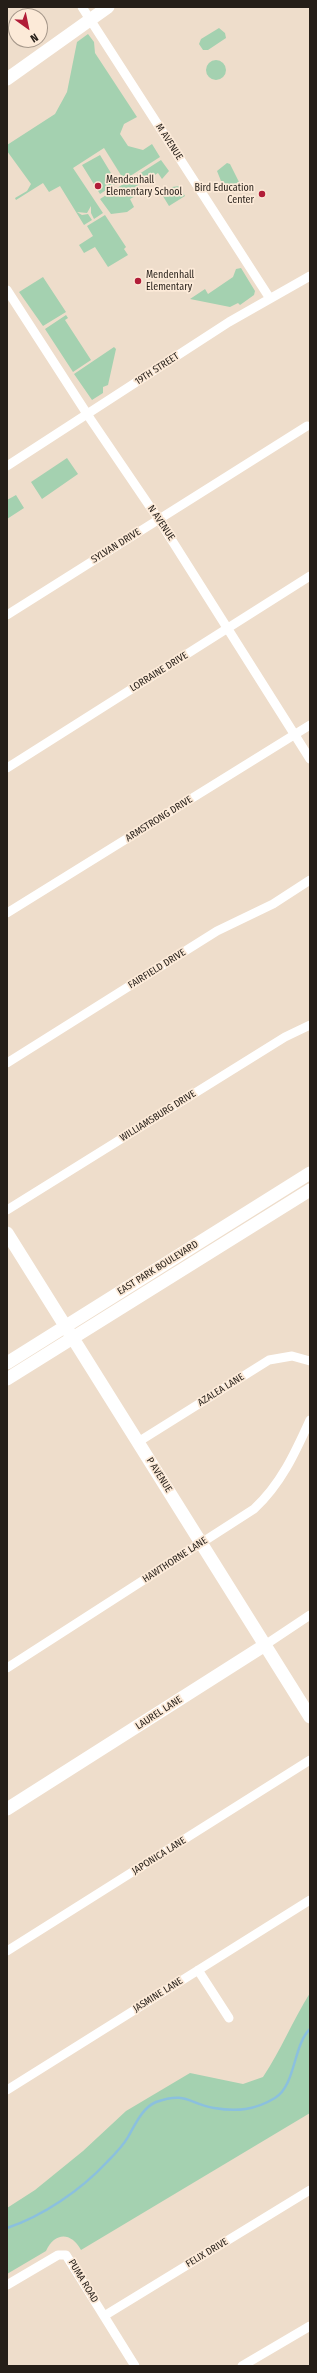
<!DOCTYPE html>
<style>
body{margin:0}
#map{position:relative;width:317px;height:2373px;overflow:hidden;background:#eeddcb;font-family:"Fira Sans Condensed",sans-serif}
canvas{display:block}
.frame{position:absolute;inset:0;border:8px solid #251e18;pointer-events:none}
.north{position:absolute;left:8px;top:8px;width:40px;height:40px;box-sizing:border-box;background:#fcead8;border:1px solid #a6988b;border-radius:50%;rotate:147deg;font-size:11px;font-weight:700;line-height:16px;text-align:center;color:#251e18}
.north::after{content:'';display:block;margin:auto;width:14px;height:18px;background:#b11d38;clip-path:polygon(50% 0,100% 100%,50% 72%,0 100%)}
</style>
<div id="map">
<canvas width="317" height="2373"></canvas>
<div class="frame"></div>
<div class="north">N</div>
</div>
<script>
const ctx = document.querySelector('canvas').getContext('2d');
ctx.lineJoin = 'round';
function paint(path, color) { ctx.fillStyle = color; ctx.fill(path, 'evenodd'); }
function trace(path, color, width, dash) { ctx.strokeStyle = color; ctx.lineWidth = width; ctx.lineCap = dash ? 'butt' : 'round'; ctx.setLineDash(dash || []); ctx.stroke(path); }
function label(font, color, halo, rows, align = 'center') {
  ctx.font = font + ' "Fira Sans Condensed",sans-serif'; ctx.lineWidth = 3.5; ctx.setLineDash([]); ctx.textBaseline = 'middle'; ctx.strokeStyle = halo; ctx.fillStyle = color; for (const [text, x, y, turn = 0] of rows) {
    ctx.save(); ctx.translate(x, y); ctx.rotate((+turn || 0) * Math.PI / 180); ctx.textAlign = isNaN(turn) ? turn : align; if (halo) ctx.strokeText(text, 0, 0); ctx.fillText(text, 0, 0); ctx.restore();
  }
}
const green = new Path2D(`
 M 219,28 L 225,33 L 226,38 L 208,50 L 203,50 L 199,44 L 201,39 Z
 M 88,34 L 94,42 L 95,53 L 137,117 L 124,124 L 120,134 L 128,146 L 143,150 L 152,144 L 160,157 L 124,180 L 104,148 L 73,168 L 103,213 L 94,219 L 91,213 L 91,206 L 87,213 L 77,212 L 82,215 L 88,214 L 92,220 L 84,225 L 60,186 L 49,192 L 43,183 L 16,200 L 15,198 L 27,191 L 31,184 L 7,151 L 7,145 L 55,114 L 67,92 L 77,42 Z
 M206 70a10 10 0 1 1 20 0a10 10 0 1 1-20 0Z
 M 100,155 L 117,183 L 100,194 L 82,165 Z
 M 161,160 L 169,171 L 162,179 L 158,173 L 137,186 L 141,193 L 130,199 L 134,207 L 127,212 L 111,214 L 100,199 Z
 M 227,163 L 230,164 L 239,182 L 231,187 L 221,181 L 217,171 Z
 M 179,186 L 185,196 L 169,206 L 161,193 L 172,187 Z
 M 105,215 L 126,247 L 124,249 L 128,255 L 108,267 L 95,247 L 84,253 L 79,245 L 93,236 L 87,226 Z
 M 241,268 L 255,291 L 254,295 L 240,305 L 238,303 L 230,307 L 190,299 L 205,289 L 208,294 L 233,277 L 236,269 Z
 M 43,277 L 66,312 L 43,326 L 19,292 Z
 M 66,315 L 68,318 L 65,320 L 91,360 L 73,372 L 45,329 Z
 M 114,347 L 116,349 L 108,385 L 103,387 L 103,393 L 92,400 L 74,374 Z
 M 67,458 L 78,474 L 42,499 L 31,482 Z
 M 16,495 L 24,508 L 7,519 L 7,500 Z
 M 310,1993 L 310,2113 L 81,2250 C 71,2232 55,2232 46,2251 L 7,2274 L 7,2208 L 35,2190 L 83,2151 L 126,2111 L 190,2073 L 243,2084 L 263,2077 C 281,2050 293,2020 310,1993 Z`);
const stream = new Path2D(`
 M 7,2228 C 43,2216 81,2190 107,2162 C 114,2155 123,2146 128,2137 C 135,2125 142,2108 156,2102 C 187,2091 189,2104 214,2108 C 237,2112 255,2110 275,2098 C 296,2085 293,2045 310,2029`);
const street = new Path2D(`
 M 82,7 L 269,297
 M 7,290 L 91,420 L 159,520 L 310,759
 M 7,466 L 229,322 L 310,276
 M 7,615 L 307,426
 M 7,768 L 310,576
 M 7,913 L 310,725
 M 7,1063 L 217,931 L 273,904 L 310,880
 M 7,1210 L 285,1037 L 310,1025
 M 138,1442 L 269,1360 L 292,1356 L 310,1361
 M 265,1645 L 310,1615
 M 7,1668 L 254,1509 C 281,1484 295,1453 310,1420
 M 7,1951 L 310,1760
 M 198,1970 L 229,2018
 M 7,2090 L 310,1900
 M 7,2285 L 58,2255 L 66,2255 L 135,2366
 M 104,2316 L 310,2190
 M 242,2366 L 310,2326`);
const secondary = new Path2D(`
 M 7,79 L 108,7
 M 7,1233 L 310,1717
 M 7,1363 L 310,1173
 M 7,1379 L 310,1190
 M 7,1809 L 265,1645`);
const markers = [
 [98,186,4,"#b11d38"],
 [262,194,4,"#b11d38"],
 [138,281,4,"#b11d38"]
];
const streetNames = [
 ["M AVENUE",169,142,57],
 ["19TH STREET",157,369,-33],
 ["N AVENUE",161,523,56],
 ["SYLVAN DRIVE",116,546,-32],
 ["LORRAINE DRIVE",159,672,-32],
 ["ARMSTRONG DRIVE",159,819,-32],
 ["FAIRFIELD DRIVE",157,969,-32],
 ["WILLIAMSBURG DRIVE",158,1116,-32],
 ["EAST PARK BOULEVARD",158,1268,-32],
 ["AZALEA LANE",221,1390,-32],
 ["P AVENUE",159,1475,58],
 ["HAWTHORNE LANE",175,1560,-33],
 ["LAUREL LANE",159,1713,-33],
 ["JAPONICA LANE",159,1856,-32],
 ["JASMINE LANE",158,1995,-32],
 ["FELIX DRIVE",207,2253,-31],
 ["PUMA ROAD",83,2281,59]
];
const poiNames = [
 ["Mendenhall",106,180],
 ["Elementary School",106,192],
 ["Bird Education",254,188,"right"],
 ["Center",254,200,"right"],
 ["Mendenhall",146,275],
 ["Elementary",146,287]
];
paint(green, '#a4d1b0');
trace(stream, '#8bc0de', 2.5);
trace(street, '#fff', 9);
trace(secondary, '#fff', 13);
for (const [x, y, r, color] of markers) { const dot = new Path2D(); dot.arc(x, y, r, 0, 2 * Math.PI); ctx.fillStyle = color; ctx.fill(dot); trace(dot, '#fcead8', 1.5); }
label('10px', '#251e18', '#fcead8', streetNames);
label('10px', '#251e18', '#fcead8', poiNames, 'left');
</script>
